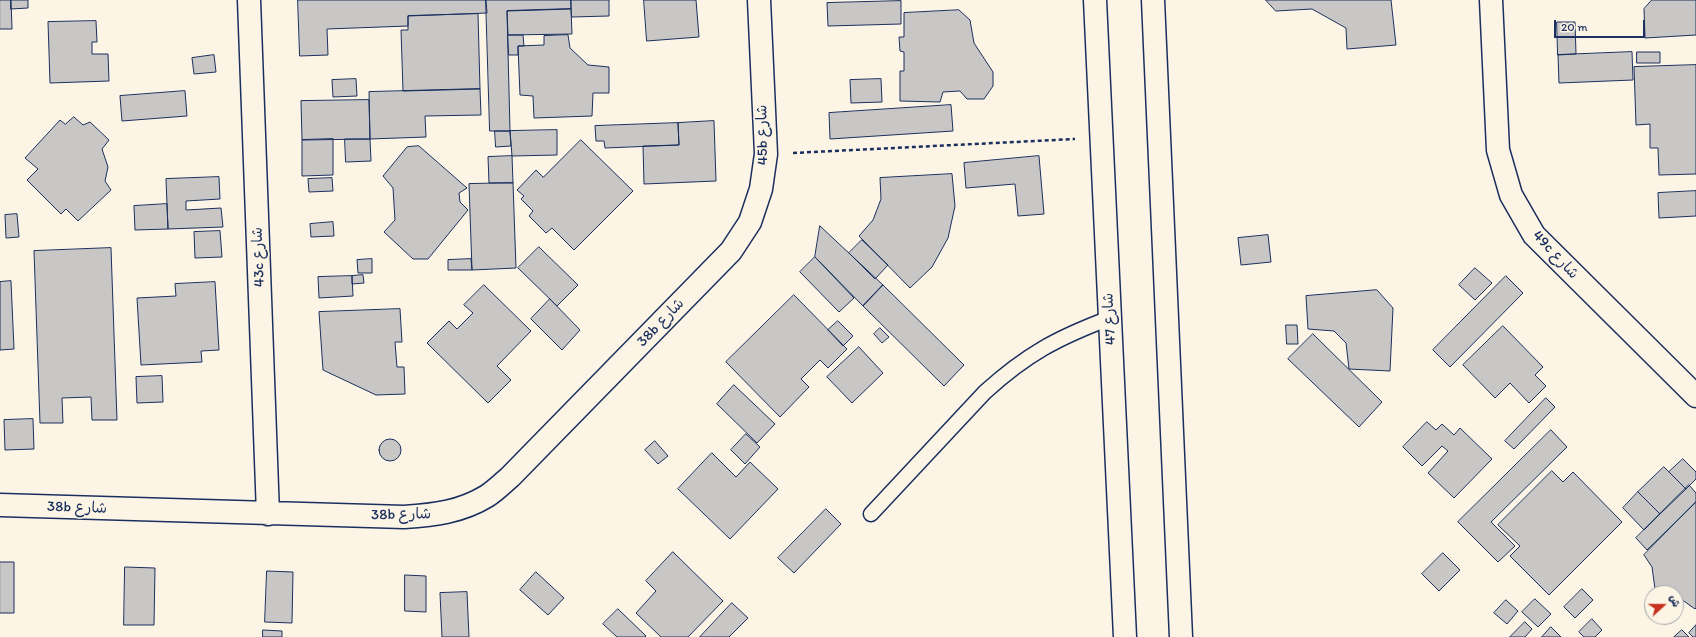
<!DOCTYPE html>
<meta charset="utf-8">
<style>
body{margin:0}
#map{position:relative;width:1696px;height:637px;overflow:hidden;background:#fcf5e5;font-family:Itim,"Playpen Sans Arabic",sans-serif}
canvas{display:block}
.north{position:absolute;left:1644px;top:585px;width:40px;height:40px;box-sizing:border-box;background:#fcf5e5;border:1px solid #a2a6af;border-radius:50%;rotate:69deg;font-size:11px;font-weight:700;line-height:16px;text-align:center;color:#1b2f5e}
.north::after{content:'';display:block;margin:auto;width:14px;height:18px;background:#c8321e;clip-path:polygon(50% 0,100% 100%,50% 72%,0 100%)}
.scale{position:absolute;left:1554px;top:20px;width:91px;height:18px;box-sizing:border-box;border:2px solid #1b2f5e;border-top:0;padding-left:5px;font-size:12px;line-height:14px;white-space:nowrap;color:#1b2f5e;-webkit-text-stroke:3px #fcf5e5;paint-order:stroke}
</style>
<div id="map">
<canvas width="1696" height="637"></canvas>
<div class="north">ش</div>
<div class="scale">20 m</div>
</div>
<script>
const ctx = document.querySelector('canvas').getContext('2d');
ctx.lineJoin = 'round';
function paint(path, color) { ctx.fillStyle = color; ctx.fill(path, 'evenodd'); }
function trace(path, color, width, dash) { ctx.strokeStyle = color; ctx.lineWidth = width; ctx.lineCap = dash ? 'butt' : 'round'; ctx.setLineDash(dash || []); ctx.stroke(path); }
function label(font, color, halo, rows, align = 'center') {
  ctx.font = font + ' Itim,"Playpen Sans Arabic",sans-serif'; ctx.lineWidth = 3; ctx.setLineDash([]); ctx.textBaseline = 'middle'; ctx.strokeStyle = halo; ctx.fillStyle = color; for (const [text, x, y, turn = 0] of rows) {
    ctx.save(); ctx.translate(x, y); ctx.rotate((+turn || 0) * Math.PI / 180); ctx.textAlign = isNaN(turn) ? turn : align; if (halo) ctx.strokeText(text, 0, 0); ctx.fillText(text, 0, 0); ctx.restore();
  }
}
const building = new Path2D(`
 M 0,0 L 11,0 L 12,29 L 0,29 Z
 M 11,0 L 28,0 L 28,8 L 11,9 Z
 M 298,0 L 486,0 L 487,13 L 408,16 L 408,26 L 327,29 L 328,55 L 300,56 Z
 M 486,0 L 571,0 L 571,9 L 507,11 L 510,131 L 490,131 Z
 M 571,0 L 609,0 L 609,16 L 572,17 Z
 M 644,0 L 696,0 L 699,37 L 647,41 Z
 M 1266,0 L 1391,0 L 1396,45 L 1347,49 L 1346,28 L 1312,9 L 1276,11 Z
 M 1652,0 L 1696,0 L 1696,35 L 1645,38 L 1644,9 Z
 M 901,1 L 901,24 L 828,26 L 827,3 Z
 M 571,9 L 572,34 L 508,35 L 507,11 Z
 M 959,10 L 970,20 L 974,43 L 993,72 L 993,86 L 984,99 L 967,99 L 960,91 L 943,92 L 940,102 L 900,101 L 900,71 L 904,71 L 904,52 L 900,51 L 899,37 L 904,37 L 904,13 Z
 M 478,14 L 480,89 L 403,91 L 401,30 L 408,30 L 408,16 Z
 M 96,21 L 97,42 L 92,42 L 92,54 L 108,54 L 109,81 L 50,83 L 48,22 Z
 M 1557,22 L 1575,22 L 1576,54 L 1558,55 Z
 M 508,35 L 523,35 L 524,46 L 518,46 L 518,55 L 509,55 Z
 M 568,35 L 570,48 L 588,65 L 609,67 L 609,93 L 593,93 L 592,116 L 534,118 L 533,96 L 520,95 L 518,46 L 544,45 L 544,36 Z
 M 1632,52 L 1633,80 L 1559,83 L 1558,55 Z
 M 1637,52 L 1660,52 L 1660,63 L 1637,63 Z
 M 214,55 L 216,72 L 194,74 L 192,58 Z
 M 1696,65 L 1696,174 L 1659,175 L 1658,148 L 1650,148 L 1650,124 L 1636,125 L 1634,67 Z
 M 356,79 L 357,96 L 333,97 L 332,80 Z
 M 881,79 L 882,102 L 851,103 L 850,80 Z
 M 480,89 L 481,115 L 425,116 L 426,137 L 370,139 L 369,92 Z
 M 185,91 L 187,116 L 122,121 L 120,96 Z
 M 369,100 L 370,139 L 302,140 L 301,101 Z
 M 951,105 L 953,131 L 830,139 L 829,113 Z
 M 74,117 L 83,125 L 90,122 L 109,140 L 102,149 L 108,167 L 105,181 L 111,190 L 78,221 L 66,209 L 61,214 L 27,180 L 38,169 L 25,158 L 60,120 L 65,124 Z
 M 714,121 L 716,181 L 644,184 L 643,146 L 679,145 L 678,123 Z
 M 678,123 L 679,145 L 605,148 L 604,141 L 596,141 L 595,126 Z
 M 557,130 L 557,155 L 512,156 L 510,131 Z
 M 495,131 L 510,131 L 511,146 L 496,147 Z
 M 333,139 L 333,175 L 302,176 L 302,140 Z
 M 345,139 L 370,139 L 371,161 L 346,162 Z
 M 581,140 L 633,191 L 574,250 L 552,228 L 546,233 L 529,216 L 533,211 L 521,199 L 524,196 L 517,190 L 536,170 L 543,177 Z
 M 419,146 L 467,188 L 459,193 L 460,202 L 468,210 L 428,259 L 413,259 L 384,232 L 395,220 L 393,188 L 383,176 L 407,147 Z
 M 512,156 L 513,183 L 489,183 L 488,157 Z
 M 1039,156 L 1044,214 L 1018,216 L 1015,184 L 966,188 L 964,163 Z
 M 952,174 L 955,206 L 948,238 L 932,267 L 910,288 L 859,236 L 873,220 L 881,199 L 880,178 Z
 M 219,177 L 220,199 L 186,201 L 186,210 L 221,208 L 223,227 L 168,229 L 166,179 Z
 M 332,178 L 333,191 L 309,192 L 308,179 Z
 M 513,183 L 516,268 L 472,270 L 469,184 Z
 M 1696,191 L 1696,216 L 1659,218 L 1658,193 Z
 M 167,204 L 168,229 L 135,230 L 134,206 Z
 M 17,214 L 19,237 L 6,238 L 5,215 Z
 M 333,222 L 334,236 L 311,237 L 310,224 Z
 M 820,226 L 883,285 L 863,306 L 815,257 Z
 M 220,231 L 222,257 L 195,258 L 194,232 Z
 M 1268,235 L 1271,262 L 1241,265 L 1238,238 Z
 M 862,240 L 888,265 L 875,279 L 849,253 Z
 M 539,247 L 578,285 L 557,306 L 518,268 Z
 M 111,248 L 117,420 L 92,420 L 91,397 L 62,398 L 63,423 L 40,423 L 34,251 Z
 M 815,257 L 854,298 L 839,312 L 800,272 Z
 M 372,259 L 372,273 L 358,273 L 357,260 Z
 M 471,259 L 472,270 L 448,270 L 448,260 Z
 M 1475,268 L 1492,283 L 1475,300 L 1459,285 Z
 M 363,275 L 364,283 L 352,284 L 352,276 Z
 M 352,276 L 353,296 L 319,298 L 318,277 Z
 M 1506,276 L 1523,293 L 1450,367 L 1433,350 Z
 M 11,281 L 14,349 L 0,350 L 0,282 Z
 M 215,282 L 219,350 L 201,351 L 202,362 L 141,365 L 137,298 L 176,296 L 175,284 Z
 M 484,285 L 531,331 L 497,366 L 511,380 L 488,403 L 427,343 L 449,321 L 457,329 L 473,313 L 464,305 Z
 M 883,285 L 964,365 L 944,386 L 863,306 Z
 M 1377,290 L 1393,308 L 1390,371 L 1349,369 L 1346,343 L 1334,331 L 1308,329 L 1306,296 Z
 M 794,295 L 847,349 L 828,368 L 820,360 L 801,379 L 809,387 L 780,417 L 726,362 Z
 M 550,299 L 580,330 L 562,350 L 531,319 Z
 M 400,309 L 402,342 L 395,342 L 397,367 L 404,367 L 405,394 L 376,395 L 323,370 L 319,312 Z
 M 838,321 L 853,336 L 843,346 L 828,330 Z
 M 1286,325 L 1297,325 L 1298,344 L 1287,344 Z
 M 1503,326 L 1543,367 L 1535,375 L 1546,386 L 1529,403 L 1510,383 L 1495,398 L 1463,365 Z
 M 880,328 L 889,337 L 882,343 L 874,334 Z
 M 1313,334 L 1382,402 L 1359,427 L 1288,359 Z
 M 859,347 L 883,373 L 852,403 L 827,377 Z
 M 162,376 L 163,402 L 137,403 L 136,377 Z
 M 734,385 L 775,424 L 757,443 L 717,404 Z
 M 1546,398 L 1555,407 L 1514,449 L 1505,441 Z
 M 33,419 L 34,449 L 5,450 L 4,420 Z
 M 1427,422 L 1436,430 L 1442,424 L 1454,435 L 1460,428 L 1492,459 L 1454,498 L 1428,473 L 1448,451 L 1442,446 L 1422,466 L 1403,447 Z
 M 1551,430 L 1567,447 L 1491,522 L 1515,546 L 1498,562 L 1458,522 Z
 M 746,434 L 760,447 L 745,464 L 731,450 Z
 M379 450a11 11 0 1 1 22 0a11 11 0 1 1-22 0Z
 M 655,441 L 668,456 L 658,464 L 645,450 Z
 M 712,453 L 736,477 L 750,462 L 778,489 L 730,539 L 678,489 Z
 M 1683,459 L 1696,472 L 1696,479 L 1686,489 L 1669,472 Z
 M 1664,467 L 1686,489 L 1660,514 L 1638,492 Z
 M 1552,471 L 1563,482 L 1573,472 L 1622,522 L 1549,595 L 1510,556 L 1520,546 L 1498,525 Z
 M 1689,485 L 1696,493 L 1696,502 L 1647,550 L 1636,538 Z
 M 1638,492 L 1660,514 L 1644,530 L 1623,508 Z
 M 1696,502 L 1696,608 L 1695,609 L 1681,599 L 1676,599 L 1676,593 L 1659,593 L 1655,589 L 1652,567 L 1644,555 Z
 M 826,509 L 841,524 L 794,573 L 778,558 Z
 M 673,552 L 723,601 L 688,637 L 661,637 L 636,613 L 656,591 L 646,581 Z
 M 1443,553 L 1460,570 L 1439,591 L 1422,574 Z
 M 0,562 L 14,562 L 14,613 L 0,613 Z
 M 125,567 L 155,568 L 154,625 L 124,625 Z
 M 267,571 L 293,572 L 292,623 L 265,622 Z
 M 536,572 L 564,598 L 548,615 L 520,590 Z
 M 405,575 L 426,576 L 426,612 L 405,611 Z
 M 1582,589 L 1593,600 L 1575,618 L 1564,607 Z
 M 467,592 L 469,637 L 442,637 L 440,593 Z
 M 1535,599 L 1551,614 L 1538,627 L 1522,612 Z
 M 1506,600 L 1518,611 L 1507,624 L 1494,613 Z
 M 732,603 L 748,618 L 729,637 L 700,637 Z
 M 618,609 L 646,636 L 645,637 L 617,637 L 603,624 Z
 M 1592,619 L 1602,630 L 1595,637 L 1584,637 L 1579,632 Z
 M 1525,622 L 1532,629 L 1525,637 L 1510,637 Z
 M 1696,625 L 1696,637 L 1693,637 L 1689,633 Z
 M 1551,627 L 1561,637 L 1542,637 Z
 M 263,630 L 282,631 L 282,637 L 263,637 Z
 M 1682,630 L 1689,637 L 1674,637 Z`);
const path = new Path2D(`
 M 793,153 L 1075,139`);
const service = new Path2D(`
 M 871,514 L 985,392 C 1027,354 1057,338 1110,318`);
const minor = new Path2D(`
 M 249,0 L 268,514
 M 1491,0 L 1498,150 L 1511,195 L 1534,235 L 1696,396
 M 0,505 L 404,517 C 434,515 461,512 487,496 C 495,491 503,483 510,477 L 731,251 L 750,222 L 761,189 L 766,154 L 759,0`);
const tertiary = new Path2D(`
 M 1095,0 L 1125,637
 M 1153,0 L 1181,637`);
const streetNames = [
 ["45b شارع",763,135,-91],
 ["49c شارع",1555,255,47],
 ["43c شارع",259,257,-92],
 ["شارع 47",1110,319,-93],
 ["38b شارع",661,323,-46],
 ["38b شارع",77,508,2],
 ["38b شارع",401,515,-1]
];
paint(building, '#c8c7c6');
trace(building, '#1b2f5e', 1);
trace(service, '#1b2f5e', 17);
trace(minor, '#1b2f5e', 25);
trace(tertiary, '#1b2f5e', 25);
trace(path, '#1b2f5e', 2.5, [4, 3]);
trace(service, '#fcf5e5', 14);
trace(minor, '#fcf5e5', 22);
trace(tertiary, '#fcf5e5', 22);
label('15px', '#1b2f5e', '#fcf5e5', streetNames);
</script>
